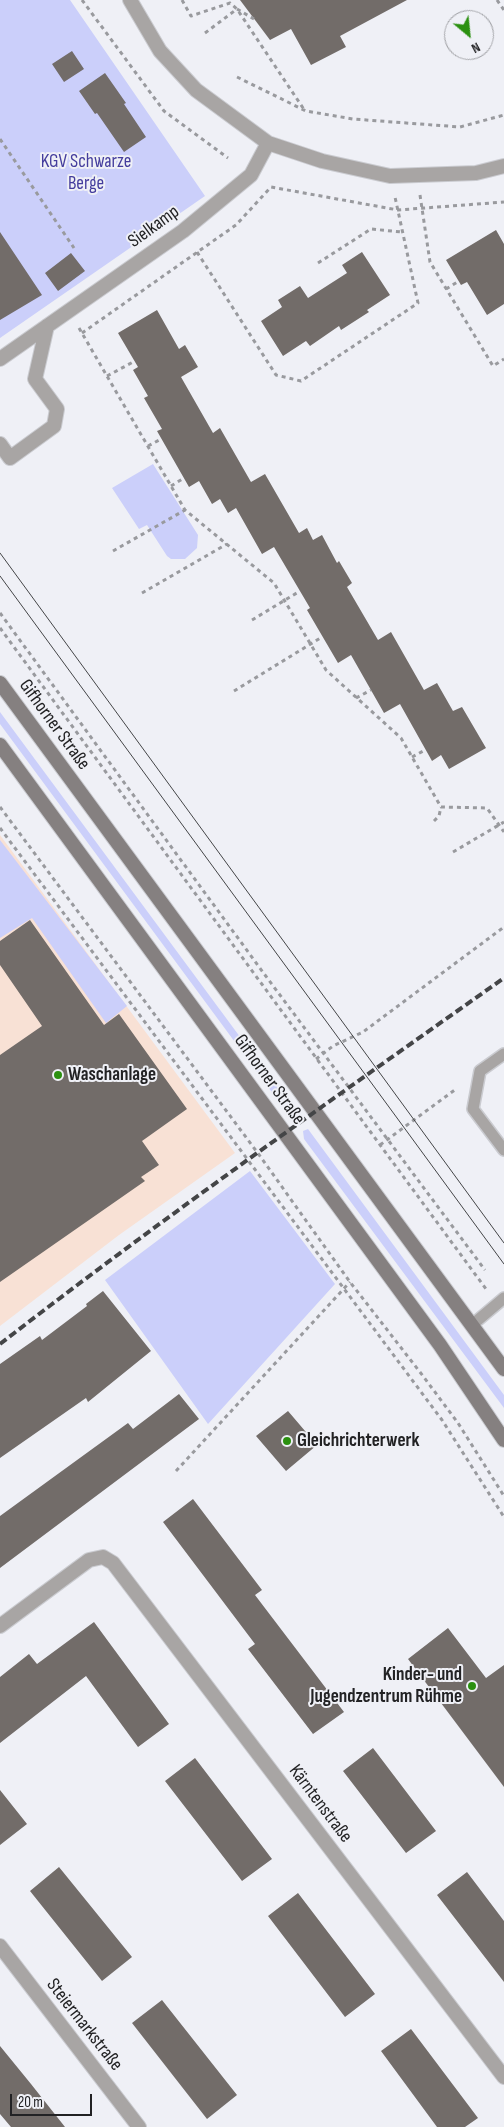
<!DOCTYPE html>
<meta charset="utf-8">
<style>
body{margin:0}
#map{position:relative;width:504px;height:2127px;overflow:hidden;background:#eff0f6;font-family:"Sofia Sans Condensed",sans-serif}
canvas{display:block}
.north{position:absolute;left:444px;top:10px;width:50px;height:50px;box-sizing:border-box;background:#eff0f6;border:1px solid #9d9ea2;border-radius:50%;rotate:152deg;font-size:14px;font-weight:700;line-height:20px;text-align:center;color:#222224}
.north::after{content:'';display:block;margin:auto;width:18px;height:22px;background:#2b9010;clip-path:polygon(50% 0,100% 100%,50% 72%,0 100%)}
.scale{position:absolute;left:10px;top:2094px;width:82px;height:22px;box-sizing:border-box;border:2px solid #222224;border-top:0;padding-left:6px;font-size:15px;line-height:18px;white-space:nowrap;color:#222224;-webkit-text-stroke:4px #eff0f6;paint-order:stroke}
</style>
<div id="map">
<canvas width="504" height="2127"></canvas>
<div class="north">N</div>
<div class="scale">20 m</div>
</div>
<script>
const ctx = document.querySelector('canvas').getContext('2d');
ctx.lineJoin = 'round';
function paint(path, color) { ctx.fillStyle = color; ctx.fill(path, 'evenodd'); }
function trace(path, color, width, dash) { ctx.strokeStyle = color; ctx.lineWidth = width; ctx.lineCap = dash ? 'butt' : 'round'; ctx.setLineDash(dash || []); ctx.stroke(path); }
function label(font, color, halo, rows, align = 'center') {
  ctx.font = font + ' "Sofia Sans Condensed",sans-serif'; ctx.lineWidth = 4; ctx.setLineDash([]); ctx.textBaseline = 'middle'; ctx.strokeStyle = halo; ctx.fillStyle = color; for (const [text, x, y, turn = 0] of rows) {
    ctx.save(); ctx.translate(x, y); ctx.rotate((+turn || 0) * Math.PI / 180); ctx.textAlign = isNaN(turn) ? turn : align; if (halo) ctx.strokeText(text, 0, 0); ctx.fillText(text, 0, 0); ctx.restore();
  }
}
const industrial = new Path2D(`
 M 0,835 L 235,1153 L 119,1235 L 0,1326 Z`);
const green = new Path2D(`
 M 0,0 L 70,0 L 205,196 L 0,338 Z
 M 153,464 L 198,535 L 197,548 L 185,559 L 171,559 L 167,556 L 147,525 L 139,529 L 112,488 Z
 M 0,712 L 294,1110 L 294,1117 L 291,1118 L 0,724 Z
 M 0,840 L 127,1006 L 106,1023 L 32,918 L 0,938 Z
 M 308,1129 L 504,1395 L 504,1408 L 304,1139 L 303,1131 Z
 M 250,1171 L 335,1284 L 208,1424 L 105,1280 Z`);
const building = new Path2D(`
 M 240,0 L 407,0 L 340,36 L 346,47 L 311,65 L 291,29 L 270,40 Z
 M 72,51 L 84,69 L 64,82 L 52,64 Z
 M 105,73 L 126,103 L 124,104 L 146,137 L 124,152 L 97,113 L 95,114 L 79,91 Z
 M 496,230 L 504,244 L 504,304 L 487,315 L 467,282 L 461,285 L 446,260 Z
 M 0,232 L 42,295 L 0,320 Z
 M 362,252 L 390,295 L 367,310 L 369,312 L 341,330 L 339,326 L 310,346 L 306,341 L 283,356 L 261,321 L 282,307 L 278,300 L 300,286 L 308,298 L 347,273 L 342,265 Z
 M 71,253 L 85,271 L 58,291 L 45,273 Z
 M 157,310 L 179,349 L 185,345 L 198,367 L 181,377 L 213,433 L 220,428 L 251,482 L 265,474 L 299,533 L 307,528 L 313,540 L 322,535 L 337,563 L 339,561 L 352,583 L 347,587 L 378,640 L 391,632 L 424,690 L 437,683 L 453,711 L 462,707 L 486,748 L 449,769 L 441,755 L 432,761 L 400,704 L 384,713 L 351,655 L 338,663 L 307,610 L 310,608 L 274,547 L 262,554 L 236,508 L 228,513 L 220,499 L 212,504 L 199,481 L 189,487 L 157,431 L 162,429 L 144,398 L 148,396 L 133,370 L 138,367 L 118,333 Z
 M 30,920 L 104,1025 L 119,1014 L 187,1109 L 142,1141 L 159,1165 L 141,1177 L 145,1181 L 0,1282 L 0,1055 L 42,1026 L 0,965 L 0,941 Z
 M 103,1291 L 151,1351 L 88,1402 L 86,1398 L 0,1458 L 0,1364 L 40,1336 L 42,1340 L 87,1306 L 86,1304 Z
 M 179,1394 L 199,1419 L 0,1568 L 0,1516 L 128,1423 L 133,1429 Z
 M 288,1411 L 317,1445 L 286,1471 L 256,1436 Z
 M 193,1499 L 262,1590 L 255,1595 L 344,1712 L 313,1734 L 248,1649 L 255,1644 L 163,1522 Z
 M 94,1622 L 169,1724 L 138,1747 L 86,1676 L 0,1743 L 0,1677 L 29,1654 L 37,1664 Z
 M 448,1628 L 486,1678 L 504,1665 L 504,1787 L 408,1659 Z
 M 373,1748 L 436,1831 L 406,1853 L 343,1771 Z
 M 195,1758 L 272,1859 L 242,1881 L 165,1781 Z
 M 0,1790 L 27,1824 L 0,1845 Z
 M 59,1867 L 132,1957 L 102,1981 L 30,1891 Z
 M 467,1872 L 504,1921 L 504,1982 L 437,1895 Z
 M 298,1893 L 375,1994 L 345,2017 L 268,1916 Z
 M 162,2000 L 237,2095 L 207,2119 L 132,2023 Z
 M 411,2029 L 478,2118 L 465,2127 L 437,2127 L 381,2051 Z
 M 0,2046 L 31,2084 L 65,2127 L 11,2127 L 0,2114 Z`);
const path = new Path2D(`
 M 82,0 L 164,111 L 228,158
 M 182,0 L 191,16 L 230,3 L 237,9 L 305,111
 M 497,0 L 504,10
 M 205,33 L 237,9 L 254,19
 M 237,77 L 306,111 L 353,119 L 460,127 L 504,115
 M 0,139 L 74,248
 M 420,195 L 430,262 L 493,366 L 504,359
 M 197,252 L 276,375 L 301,381 L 418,303 L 395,197
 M 318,263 L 371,229 L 402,232
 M 446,289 L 459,281
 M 79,328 L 185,510 L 274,583 L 326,670 L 401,738 L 441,807 L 487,808 L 504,832
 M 82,333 L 236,225 L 271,187 L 398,210 L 504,202
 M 107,376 L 135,361
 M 148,446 L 161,439
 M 171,486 L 184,478
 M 113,551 L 185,510
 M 142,593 L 227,544
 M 0,613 L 265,975 L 485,1270
 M 252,620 L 300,591
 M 0,628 L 486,1289
 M 234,691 L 322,637
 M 356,698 L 371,690
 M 412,757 L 425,750
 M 0,807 L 257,1152 L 350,1282 L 423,1376 L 458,1423 L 504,1496
 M 434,821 L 439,816 L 441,807
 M 0,828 L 442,1420 L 504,1517
 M 453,852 L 504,822
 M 316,1059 L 333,1046 L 363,1032 L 504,927
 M 380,1145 L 456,1089
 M 176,1471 L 350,1282`);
const service = new Path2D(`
 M 504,1054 L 480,1071 L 473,1109 L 504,1150
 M 472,1325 L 504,1298`);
const minor = new Path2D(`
 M 130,0 L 160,51 L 196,90 L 268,143 L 322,161 L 390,176 L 476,173 L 504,166
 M 0,359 L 183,231 L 251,175 L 268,143
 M 0,444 L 10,458 L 54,426 L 57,409 L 35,379 L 47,326
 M 0,1626 L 89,1560 L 103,1557 L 113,1563 L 504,2077
 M 0,1946 L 139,2127`);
const secondary = new Path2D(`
 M 0,683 L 504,1369
 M 0,745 L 440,1345 L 504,1440`);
const tram = new Path2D(`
 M 0,553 L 504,1243
 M 0,576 L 504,1264`);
const rail = new Path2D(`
 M 0,1344 C 164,1217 334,1098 504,978`);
const markers = [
 [58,1075,5,"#2b9010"],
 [287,1441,5,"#2b9010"],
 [472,1686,5,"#2b9010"]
];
const parkNames = [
 ["KGV Schwarze",86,162],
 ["Berge",86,184]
];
const streetNames = [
 ["Sielkamp",154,227,-36],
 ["Gifhorner Straße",54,725,54],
 ["Gifhorner Straße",269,1080,54],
 ["Kärntenstraße",320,1804,53],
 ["Steiermarkstraße",84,2025,52]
];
const poiNames = [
 ["Waschanlage",68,1075],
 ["Gleichrichterwerk",297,1441],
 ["Kinder- und",462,1675,"right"],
 ["Jugendzentrum Rühme",462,1697,"right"]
];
paint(industrial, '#f8e1d5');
paint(green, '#cbcffa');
paint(building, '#726c69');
trace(service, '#cacbd0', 14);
trace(minor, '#cacbd0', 16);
trace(secondary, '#cacbd0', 16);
trace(path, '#999a9e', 3, [4, 4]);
trace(service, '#a8a5a4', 11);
trace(minor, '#a8a5a4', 14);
trace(secondary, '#858080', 14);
trace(tram, '#444547', 1);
trace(rail, '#444547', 4, [8, 4]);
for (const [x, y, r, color] of markers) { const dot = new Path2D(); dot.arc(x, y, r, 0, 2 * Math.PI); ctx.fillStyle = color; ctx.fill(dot); trace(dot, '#eff0f6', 2); }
label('19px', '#443d9d', '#eff0f6', parkNames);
label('19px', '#222224', '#eff0f6', streetNames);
label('bold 19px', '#222224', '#eff0f6', poiNames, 'left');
</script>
